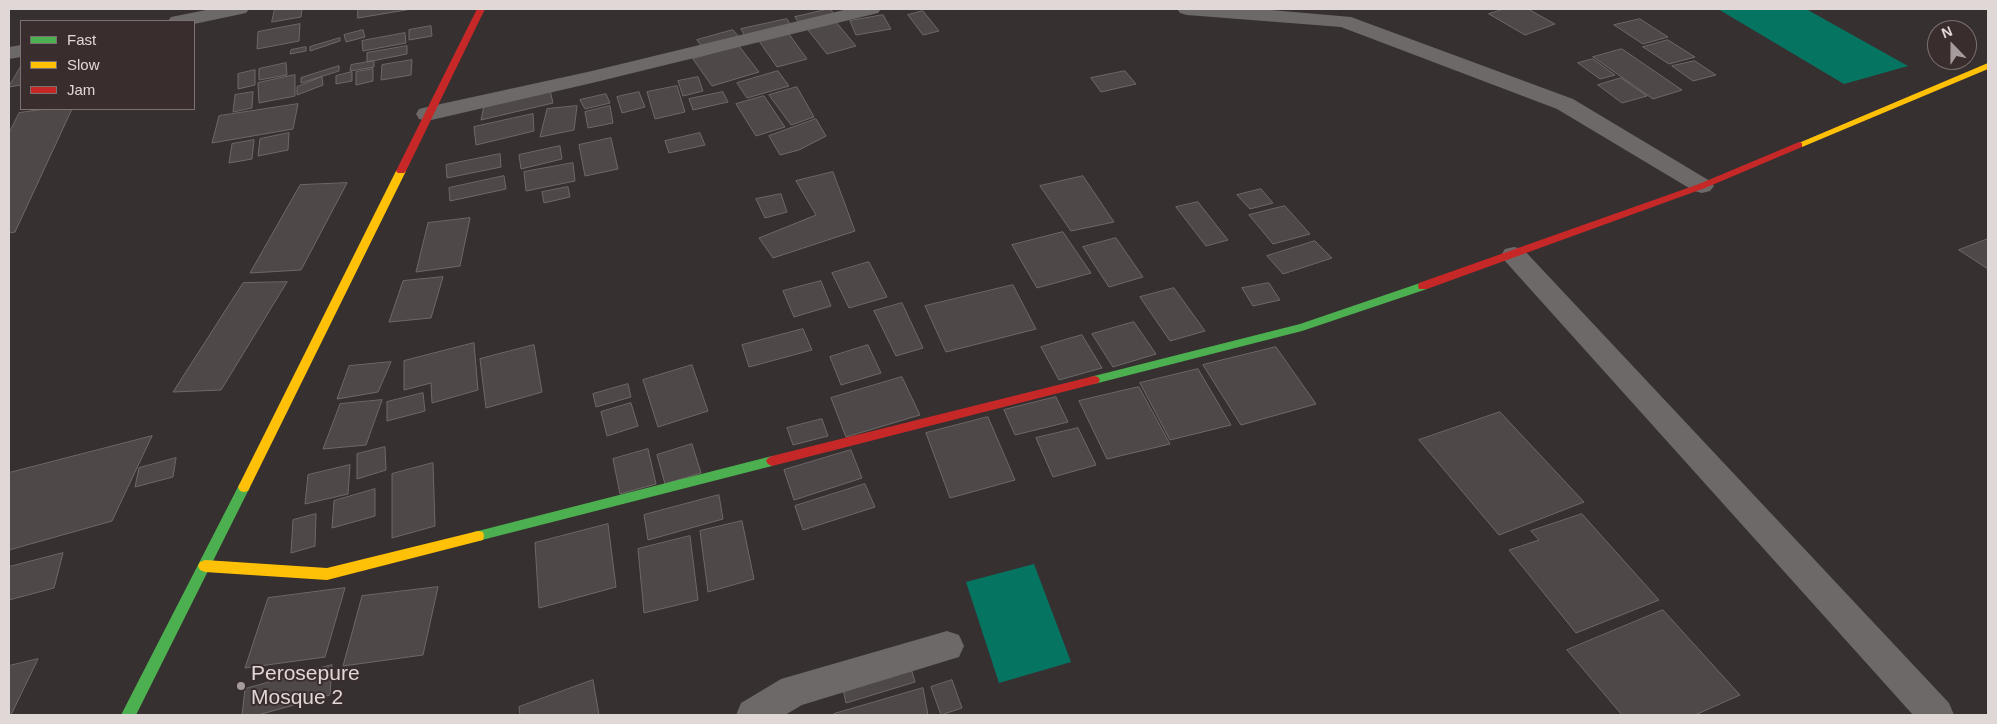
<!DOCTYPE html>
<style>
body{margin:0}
#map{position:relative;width:1997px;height:724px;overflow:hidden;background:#373030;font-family:Helvetica,sans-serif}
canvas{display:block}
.frame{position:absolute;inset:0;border:10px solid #e0d7d7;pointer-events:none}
.legend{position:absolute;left:20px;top:20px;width:175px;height:90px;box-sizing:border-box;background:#3a2d2d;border:1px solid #7c7171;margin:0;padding:6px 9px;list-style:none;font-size:15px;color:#e0d7d7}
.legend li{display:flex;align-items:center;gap:10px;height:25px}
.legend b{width:25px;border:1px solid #7c7171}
.north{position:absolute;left:1927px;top:20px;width:50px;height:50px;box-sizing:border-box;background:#3a2d2d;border:1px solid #7c7171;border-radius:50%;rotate:338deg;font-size:14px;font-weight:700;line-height:20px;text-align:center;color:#e0d7d7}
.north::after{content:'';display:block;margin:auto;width:18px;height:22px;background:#a59d9d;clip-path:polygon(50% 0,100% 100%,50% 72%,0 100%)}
</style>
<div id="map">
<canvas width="1997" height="724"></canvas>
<div class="frame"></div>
<ul class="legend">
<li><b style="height:6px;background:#4caf50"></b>Fast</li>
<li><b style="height:6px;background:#ffc107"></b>Slow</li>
<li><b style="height:6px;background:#c62828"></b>Jam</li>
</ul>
<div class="north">N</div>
</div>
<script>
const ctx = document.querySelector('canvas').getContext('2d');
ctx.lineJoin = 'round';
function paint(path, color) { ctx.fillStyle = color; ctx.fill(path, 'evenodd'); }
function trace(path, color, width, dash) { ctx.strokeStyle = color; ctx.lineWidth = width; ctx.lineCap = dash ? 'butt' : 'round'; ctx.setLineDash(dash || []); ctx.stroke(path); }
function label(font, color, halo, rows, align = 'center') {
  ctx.font = font + ' Helvetica,sans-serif'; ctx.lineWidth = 4; ctx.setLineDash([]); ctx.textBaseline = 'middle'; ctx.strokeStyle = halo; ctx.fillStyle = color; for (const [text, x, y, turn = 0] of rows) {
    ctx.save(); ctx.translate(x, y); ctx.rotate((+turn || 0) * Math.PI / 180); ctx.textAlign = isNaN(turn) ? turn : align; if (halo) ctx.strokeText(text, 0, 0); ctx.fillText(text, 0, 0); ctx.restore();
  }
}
const water = new Path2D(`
 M 1718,9 L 1806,9 L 1908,66 L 1844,84 Z
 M 1034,564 L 1071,662 L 999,683 L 966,582 Z`);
const building = new Path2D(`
 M 275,9 L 302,9 L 301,17 L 272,22 Z
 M 358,9 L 412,9 L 358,18 Z
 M 830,9 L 835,15 L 799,23 L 795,17 Z
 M 1504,9 L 1528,9 L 1555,24 L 1525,35 L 1489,14 Z
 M 923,11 L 939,31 L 923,35 L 908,15 Z
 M 883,15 L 891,29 L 856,35 L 850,21 Z
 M 787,19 L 791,25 L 745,36 L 741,29 Z
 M 1640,19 L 1668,37 L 1643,44 L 1614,25 Z
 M 836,22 L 856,46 L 827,54 L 808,30 Z
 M 300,24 L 299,41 L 257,49 L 258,32 Z
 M 431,26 L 432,36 L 409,40 L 409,30 Z
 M 363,30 L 365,37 L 346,42 L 344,35 Z
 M 733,30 L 740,38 L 703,48 L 697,40 Z
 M 405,33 L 406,43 L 363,51 L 362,41 Z
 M 789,34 L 807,59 L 777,67 L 759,41 Z
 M 340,38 L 340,41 L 310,51 L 310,47 Z
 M 1668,40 L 1695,57 L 1669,64 L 1643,47 Z
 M 407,46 L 407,54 L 367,62 L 367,53 Z
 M 739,46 L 759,72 L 712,86 L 693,59 Z
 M 306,47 L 306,51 L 290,54 L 291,50 Z
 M 1622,49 L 1682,90 L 1653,99 L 1593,57 Z
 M 1593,59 L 1615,75 L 1600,79 L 1578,63 Z
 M 412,60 L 411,75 L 381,80 L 382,65 Z
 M 374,61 L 374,67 L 350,71 L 351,65 Z
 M 1695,61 L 1716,75 L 1693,81 L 1672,66 Z
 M 286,63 L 287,75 L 259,80 L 259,69 Z
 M 21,66 L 21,85 L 9,87 Z
 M 339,66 L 339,71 L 301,83 L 301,78 Z
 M 373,69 L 373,81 L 356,85 L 356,72 Z
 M 255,70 L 255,85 L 238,89 L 238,74 Z
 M 778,71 L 789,86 L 747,98 L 737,83 Z
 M 1125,71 L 1136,84 L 1101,92 L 1091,78 Z
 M 352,72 L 352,81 L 336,84 L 336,76 Z
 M 295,75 L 295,96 L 259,103 L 258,83 Z
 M 322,77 L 323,85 L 297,95 L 297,87 Z
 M 698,77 L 703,91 L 683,96 L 678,81 Z
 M 1621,78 L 1647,96 L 1622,103 L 1598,85 Z
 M 677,86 L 685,112 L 655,119 L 647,92 Z
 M 797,87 L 814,117 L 791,125 L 769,95 Z
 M 550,90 L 553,103 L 481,120 L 484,106 Z
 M 253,92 L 252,108 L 233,112 L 235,95 Z
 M 639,92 L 645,107 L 622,113 L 617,97 Z
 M 723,92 L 728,102 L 693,110 L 689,99 Z
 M 606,94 L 610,103 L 585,109 L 580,100 Z
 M 764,96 L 785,127 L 756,136 L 736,104 Z
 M 298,104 L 293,129 L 212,143 L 219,116 Z
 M 577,106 L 574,130 L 540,137 L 547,109 Z
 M 610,106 L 613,123 L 588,128 L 585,112 Z
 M 45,109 L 72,109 L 15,232 L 9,233 L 9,133 L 19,113 Z
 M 533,114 L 534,131 L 476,145 L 474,127 Z
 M 816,119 L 826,136 L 799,150 L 780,155 L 769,136 Z
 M 289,133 L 288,150 L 258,156 L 260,139 Z
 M 700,133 L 705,145 L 669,153 L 665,141 Z
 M 611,138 L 618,169 L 585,176 L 579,145 Z
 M 254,140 L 252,159 L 229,163 L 232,144 Z
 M 560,146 L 562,159 L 521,169 L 519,155 Z
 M 500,154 L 501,167 L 447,178 L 446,165 Z
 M 573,163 L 575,181 L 526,191 L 524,172 Z
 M 833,172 L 855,231 L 773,258 L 759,238 L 816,215 L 796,181 Z
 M 504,176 L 506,189 L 450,201 L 449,188 Z
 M 1083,176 L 1114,222 L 1071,231 L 1040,186 Z
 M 347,183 L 301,270 L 250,273 L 300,185 Z
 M 568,187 L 570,197 L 544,203 L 542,192 Z
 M 1261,189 L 1273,203 L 1250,209 L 1237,195 Z
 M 781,194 L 787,212 L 765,218 L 756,199 Z
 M 1198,202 L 1228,240 L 1206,246 L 1176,207 Z
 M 1285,206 L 1310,234 L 1273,244 L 1249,215 Z
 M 470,218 L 460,266 L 416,272 L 428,223 Z
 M 1063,232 L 1091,273 L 1037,288 L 1012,245 Z
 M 1116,238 L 1143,277 L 1109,287 L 1083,247 Z
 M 1988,239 L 1988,269 L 1959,250 Z
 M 1315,241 L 1332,258 L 1283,274 L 1267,256 Z
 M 869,262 L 887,297 L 849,308 L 832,273 Z
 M 443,277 L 431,318 L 389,322 L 403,281 Z
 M 821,281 L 831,306 L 794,317 L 783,291 Z
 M 287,282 L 221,390 L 173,392 L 243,283 Z
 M 1269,283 L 1280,300 L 1253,306 L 1242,288 Z
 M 1013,285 L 1036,329 L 946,352 L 925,306 Z
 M 1174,288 L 1205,331 L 1170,341 L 1140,297 Z
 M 902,303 L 923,348 L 896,356 L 874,311 Z
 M 1134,322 L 1156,354 L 1113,367 L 1092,334 Z
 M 803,329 L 812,350 L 749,367 L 742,345 Z
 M 1082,335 L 1102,368 L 1059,380 L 1041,347 Z
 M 474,343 L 478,390 L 432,403 L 431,383 L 404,390 L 404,361 Z
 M 534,345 L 542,392 L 486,408 L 480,359 Z
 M 868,345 L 881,373 L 841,385 L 830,357 Z
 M 1276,347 L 1316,404 L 1241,425 L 1203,365 Z
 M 391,362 L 378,392 L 337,399 L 349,366 Z
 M 692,365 L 708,411 L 658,427 L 643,380 Z
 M 1198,369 L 1231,425 L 1170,440 L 1140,383 Z
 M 902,377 L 920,415 L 846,437 L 831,398 Z
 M 628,384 L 631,397 L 596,407 L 593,394 Z
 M 1139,387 L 1170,444 L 1107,459 L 1079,401 Z
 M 423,393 L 425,411 L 387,421 L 387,402 Z
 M 1056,397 L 1068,422 L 1015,435 L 1004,410 Z
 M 382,400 L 366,445 L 323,449 L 340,404 Z
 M 631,403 L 638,426 L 607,436 L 601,412 Z
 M 1500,412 L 1584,502 L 1499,535 L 1419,440 Z
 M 988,417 L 1015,480 L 950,498 L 926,433 Z
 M 822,419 L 828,436 L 793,445 L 787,428 Z
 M 1078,428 L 1096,465 L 1053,477 L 1036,438 Z
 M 152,436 L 112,521 L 9,550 L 9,473 Z
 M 692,444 L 701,473 L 665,484 L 657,455 Z
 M 385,447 L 386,470 L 357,479 L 357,454 Z
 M 648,449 L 656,484 L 620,494 L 613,459 Z
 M 851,450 L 862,478 L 794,500 L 784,470 Z
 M 176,458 L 173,477 L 135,487 L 139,468 Z
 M 433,463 L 435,526 L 392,538 L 392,474 Z
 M 350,465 L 348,494 L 305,504 L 308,475 Z
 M 865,484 L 875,507 L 803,530 L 795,506 Z
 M 375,489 L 375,516 L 332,528 L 334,501 Z
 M 719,495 L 723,519 L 648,540 L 644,515 Z
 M 316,514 L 315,546 L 291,553 L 293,520 Z
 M 1582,514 L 1659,600 L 1576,633 L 1509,550 L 1539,540 L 1531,531 Z
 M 742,521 L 754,579 L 708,592 L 700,531 Z
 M 608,524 L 616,587 L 539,608 L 535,543 Z
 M 690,536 L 698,600 L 644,613 L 638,549 Z
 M 63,553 L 54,588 L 9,600 L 9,567 Z
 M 438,587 L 423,655 L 343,666 L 362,596 Z
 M 345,588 L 325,657 L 245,668 L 268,598 Z
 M 1663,610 L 1740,695 L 1695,715 L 1622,715 L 1567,650 Z
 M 38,659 L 11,715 L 9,715 L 9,666 Z
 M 909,661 L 915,682 L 846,703 L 841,680 Z
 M 332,665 L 330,695 L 258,715 L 242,715 L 245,689 Z
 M 593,680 L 599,715 L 520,715 L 519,707 Z
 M 952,680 L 962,708 L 941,715 L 931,687 Z
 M 923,688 L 928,715 L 834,715 L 834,714 Z`);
const street = new Path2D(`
 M 211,9 L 249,9 L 246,13 L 194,24 L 194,21 L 168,21 L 171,17 Z
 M 848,9 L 881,9 L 878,13 L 592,83 L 427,121 L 419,119 L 416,114 L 419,109 L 427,107 L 592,71 Z
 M 1177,9 L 1260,9 L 1351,17 L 1573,99 L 1710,181 L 1714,186 L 1710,191 L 1702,193 L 1694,191 L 1557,109 L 1341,27 L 1187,15 L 1180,13 Z
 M 21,45 L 21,57 L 9,59 L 9,47 Z
 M 1514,247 L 1523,249 L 1949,703 L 1954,715 L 1913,715 L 1505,261 L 1501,255 L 1505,249 Z
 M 947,631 L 959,635 L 964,646 L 959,657 L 802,705 L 785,715 L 736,715 L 741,703 L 781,679 Z`);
const fast = new Path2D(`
 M 1423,282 L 1427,283 L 1428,286 L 1427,289 L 1302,331 L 1094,384 L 1090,383 L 1088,380 L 1090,377 L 1094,376 L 1300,324 Z
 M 772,456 L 776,458 L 778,461 L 776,464 L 772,466 L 478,541 L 473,540 L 472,536 L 473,532 L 478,531 Z
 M 244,482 L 248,483 L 250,487 L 136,715 L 121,715 L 240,483 Z`);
const slow = new Path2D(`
 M 1988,63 L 1988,69 L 1802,147 L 1796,147 L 1794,145 Z
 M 401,168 L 406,171 L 250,487 L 248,491 L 244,492 L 240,491 L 238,487 L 396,171 Z
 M 478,531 L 483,532 L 484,536 L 483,540 L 327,580 L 205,572 L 200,570 L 198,566 L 200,562 L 205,560 L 327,568 Z`);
const jam = new Path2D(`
 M 477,9 L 485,9 L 406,171 L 404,173 L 398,173 L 396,171 Z
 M 1799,142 L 1802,143 L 1802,147 L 1705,188 L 1427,289 L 1419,289 L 1418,286 L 1419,283 L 1699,184 Z
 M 1094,376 L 1098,377 L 1100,380 L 1098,383 L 772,466 L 768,464 L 766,461 L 768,458 L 772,456 Z`);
const markers = [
 [241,686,5,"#a59d9d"]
];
const nearPoinames = [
 ["Perosepure",251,674],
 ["Mosque 2",251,698]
];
paint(water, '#057561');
paint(building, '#4e4848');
trace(building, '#6e6868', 1);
paint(street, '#6d6969');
paint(fast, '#4caf50');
paint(slow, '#ffc107');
paint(jam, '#c62828');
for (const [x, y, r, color] of markers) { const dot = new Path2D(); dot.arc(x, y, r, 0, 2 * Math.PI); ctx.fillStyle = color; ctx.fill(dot); trace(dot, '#3a2d2d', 2); }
label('21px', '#e0d7d7', '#3a2d2d', nearPoinames, 'left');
</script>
